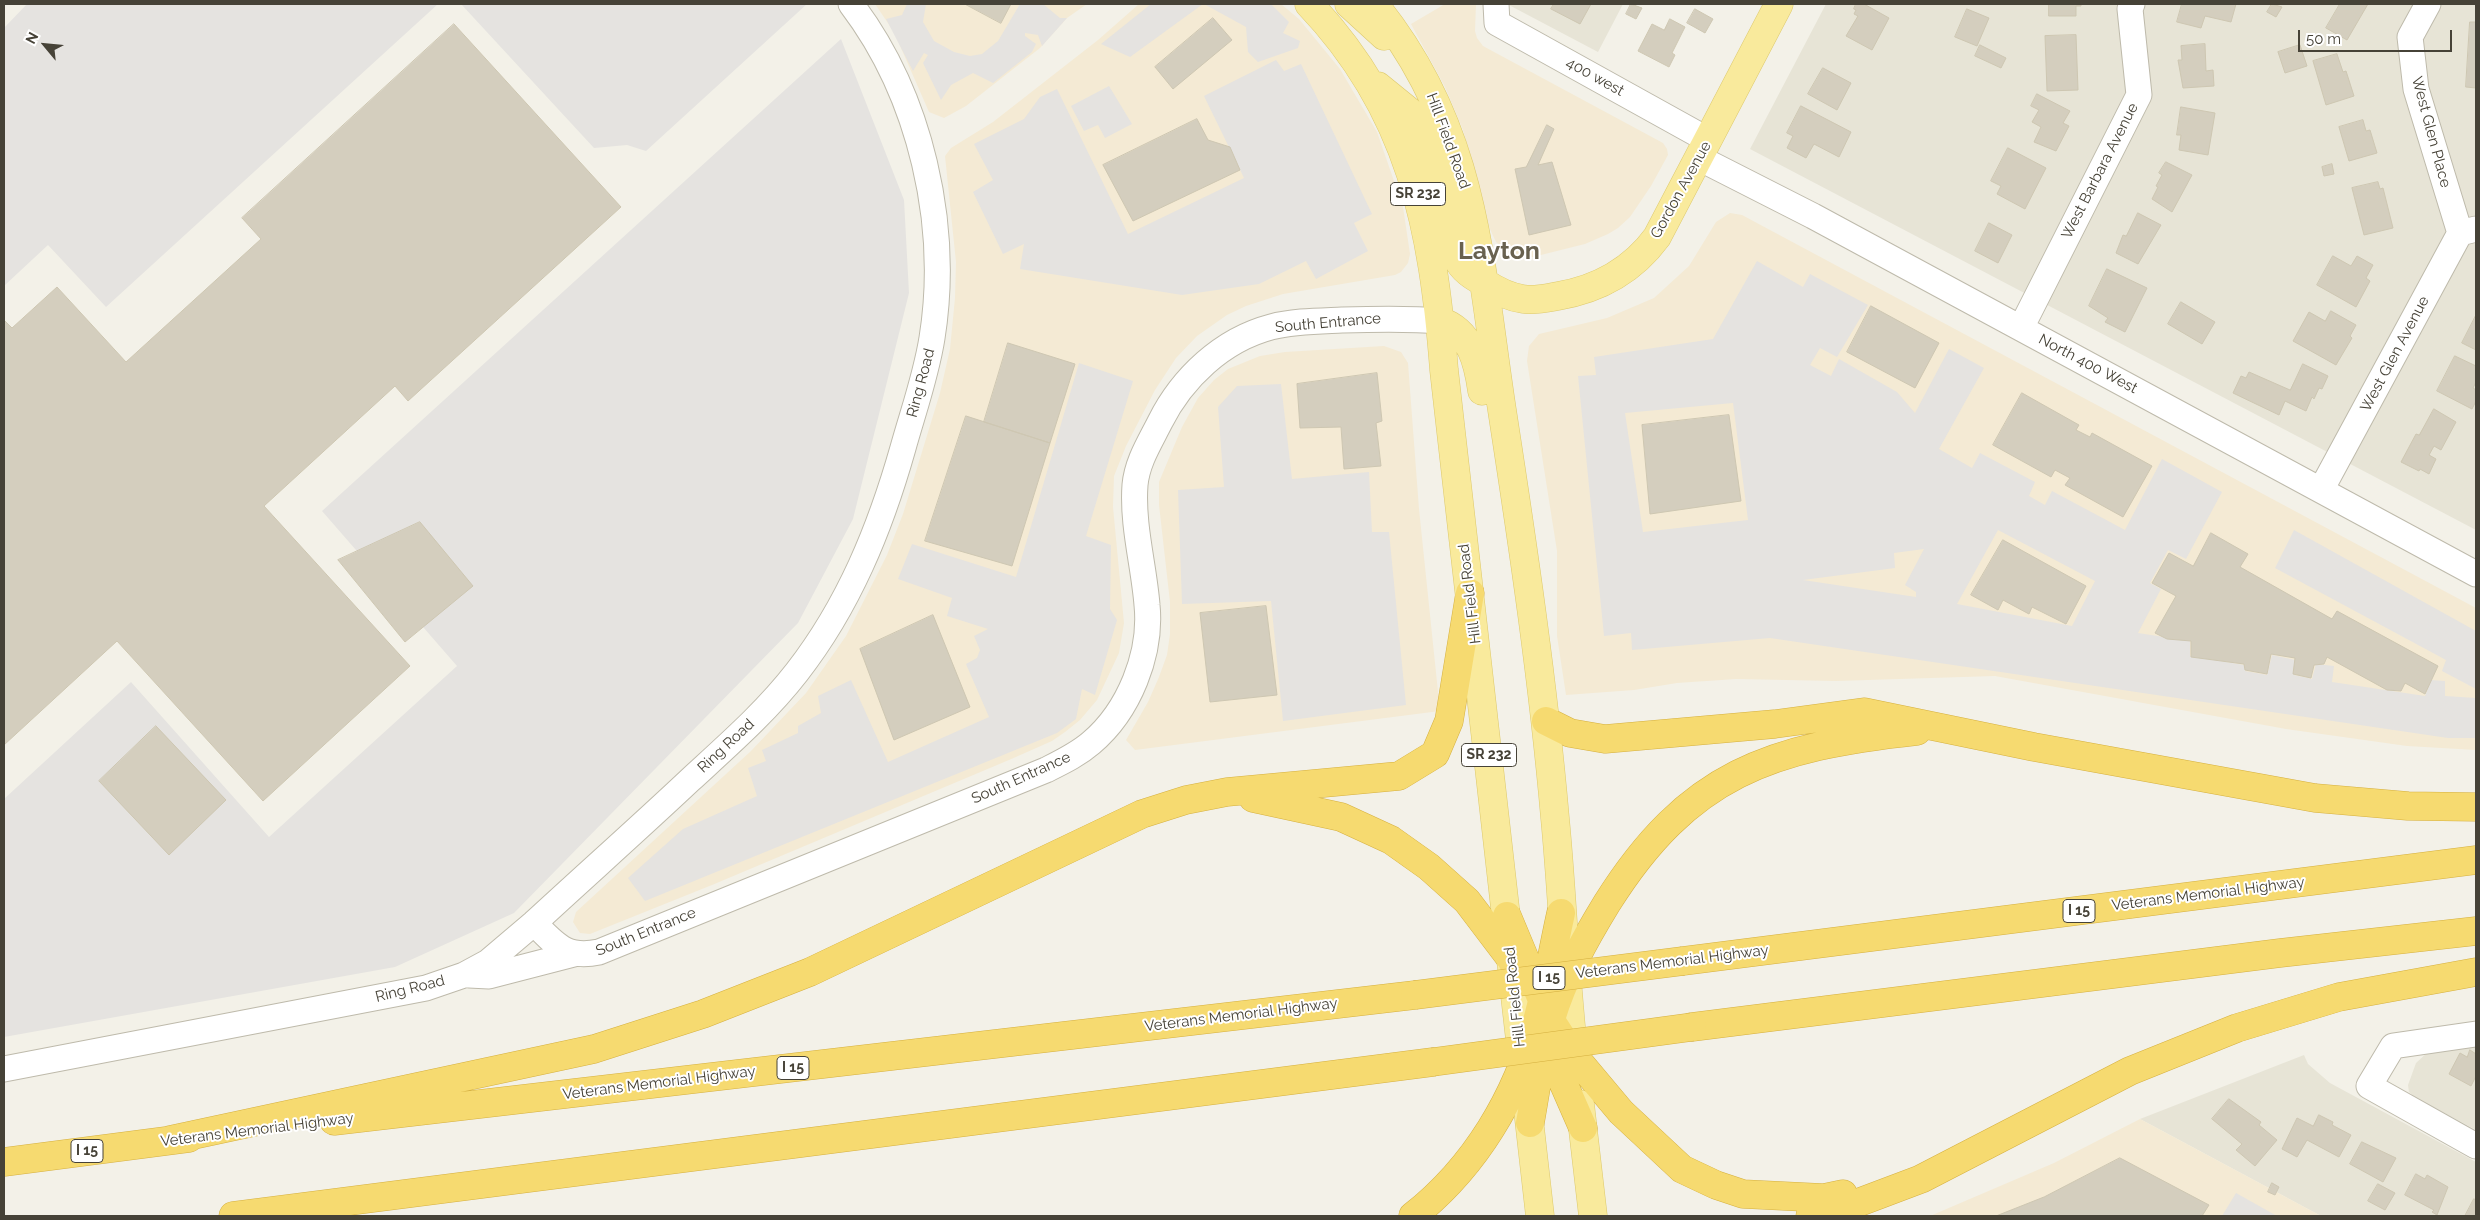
<!DOCTYPE html>
<style>
body{margin:0}
#map{position:relative;width:2480px;height:1220px;overflow:hidden;background:#f3f1e8;font-family:Raleway,sans-serif}
canvas{display:block}
.frame{position:absolute;inset:0;border:5px solid #464237;pointer-events:none}
.north{position:absolute;left:20px;top:20px;width:50px;height:50px;-webkit-text-stroke:4px #fff;paint-order:stroke;rotate:298deg;font-size:14px;font-weight:700;line-height:20px;text-align:center;color:#464237}
.north::after{content:'';display:block;margin:auto;width:18px;height:22px;background:#464237;clip-path:polygon(50% 0,100% 100%,50% 72%,0 100%)}
.scale{position:absolute;left:2298px;top:30px;width:154px;height:22px;box-sizing:border-box;border:2px solid #464237;border-top:0;padding-left:6px;font-size:15px;line-height:18px;white-space:nowrap;color:#464237;-webkit-text-stroke:4px #fff;paint-order:stroke}
</style>
<div id="map">
<canvas width="2480" height="1220"></canvas>
<div class="frame"></div>
<div class="north">N</div>
<div class="scale">50 m</div>
</div>
<script>
const ctx = document.querySelector('canvas').getContext('2d');
ctx.lineJoin = 'round';
function paint(path, color) { ctx.fillStyle = color; ctx.fill(path, 'evenodd'); }
function trace(path, color, width, dash) { ctx.strokeStyle = color; ctx.lineWidth = width; ctx.lineCap = dash ? 'butt' : 'round'; ctx.setLineDash(dash || []); ctx.stroke(path); }
function label(font, color, halo, rows, align = 'center') {
  ctx.font = font + ' Raleway,sans-serif'; ctx.lineWidth = 4; ctx.setLineDash([]); ctx.textBaseline = 'middle'; ctx.strokeStyle = halo; ctx.fillStyle = color; for (const [text, x, y, turn = 0] of rows) {
    ctx.save(); ctx.translate(x, y); ctx.rotate((+turn || 0) * Math.PI / 180); ctx.textAlign = isNaN(turn) ? turn : align; if (halo) ctx.strokeText(text, 0, 0); ctx.fillText(text, 0, 0); ctx.restore();
  }
}
const residential = new Path2D(`
 M 1507,4 L 1623,4 L 1598,52 Z
 M 1826,4 L 2476,4 L 2476,530 L 1750,149 Z
 M 2476,1041 L 2476,1130 L 2416,1098 L 2409,1092 L 2408,1085 L 2416,1063 L 2429,1051 Z
 M 2304,1055 L 2308,1064 L 2330,1083 L 2476,1162 L 2476,1216 L 2321,1216 L 2140,1119 Z`);
const commercial = new Path2D(`
 M 875,4 L 1087,4 L 1067,18 L 1040,48 L 966,106 L 944,118 L 929,112 L 894,32 Z
 M 1139,4 L 1281,4 L 1299,19 L 1340,69 L 1377,132 L 1403,207 L 1410,254 L 1408,263 L 1401,272 L 1395,275 L 1283,294 L 1246,306 L 1227,315 L 1197,336 L 1176,358 L 1155,390 L 1126,446 L 1114,476 L 1113,507 L 1124,623 L 1119,653 L 1097,700 L 1080,720 L 1065,732 L 1052,741 L 1009,760 L 712,885 L 590,934 L 580,933 L 573,922 L 576,912 L 751,751 L 806,693 L 846,636 L 887,555 L 903,514 L 940,393 L 950,349 L 955,298 L 956,262 L 945,156 L 951,148 L 993,122 L 1098,40 Z
 M 1445,4 L 1476,4 L 1475,31 L 1477,38 L 1483,46 L 1663,143 L 1667,149 L 1668,155 L 1651,186 L 1630,217 L 1618,228 L 1608,234 L 1585,244 L 1533,257 L 1523,257 L 1510,253 L 1496,242 L 1489,227 L 1463,130 L 1445,87 L 1411,24 Z
 M 1730,213 L 1742,215 L 2476,608 L 2476,750 L 2407,746 L 2286,729 L 1995,676 L 1836,681 L 1736,679 L 1677,683 L 1634,690 L 1566,695 L 1557,636 L 1557,551 L 1527,361 L 1529,346 L 1539,334 L 1607,318 L 1654,298 L 1689,266 L 1716,222 Z
 M 1384,346 L 1401,352 L 1408,363 L 1419,509 L 1440,711 L 1135,750 L 1126,740 L 1148,702 L 1159,677 L 1167,655 L 1170,634 L 1170,602 L 1159,505 L 1159,482 L 1182,427 L 1198,398 L 1214,380 L 1228,369 L 1260,356 L 1285,352 Z
 M 2140,1119 L 2321,1216 L 1930,1216 L 2054,1163 Z`);
const parking = new Path2D(`
 M 27,4 L 438,4 L 106,307 L 48,245 L 4,286 L 4,28 Z
 M 461,4 L 807,4 L 646,151 L 627,145 L 594,148 Z
 M 907,4 L 926,4 L 923,22 L 934,41 L 954,52 L 970,56 L 982,54 L 998,41 L 1020,4 L 1048,4 L 1043,4 L 1060,18 L 1067,18 L 1042,46 L 1038,35 L 1025,33 L 1025,36 L 1036,44 L 1032,52 L 993,83 L 973,73 L 951,85 L 941,100 L 923,63 L 928,55 L 924,53 L 913,71 L 886,19 L 902,15 Z
 M 1151,4 L 1203,4 L 1130,57 L 1101,44 Z
 M 1204,4 L 1271,4 L 1289,22 L 1283,33 L 1300,41 L 1298,48 L 1258,62 L 1248,52 L 1246,27 Z
 M 841,39 L 904,200 L 909,293 L 853,519 L 798,623 L 514,913 L 395,967 L 4,1037 L 4,799 L 131,682 L 269,837 L 457,666 L 322,511 Z
 M 1276,60 L 1284,71 L 1301,64 L 1372,214 L 1354,223 L 1368,251 L 1316,279 L 1306,261 L 1259,284 L 1182,295 L 1020,269 L 1024,244 L 1003,254 L 973,192 L 993,180 L 974,144 L 1024,119 L 1040,97 L 1057,89 L 1128,234 L 1244,178 L 1204,96 Z
 M 1109,86 L 1132,124 L 1105,138 L 1098,125 L 1084,131 L 1071,106 Z
 M 1757,261 L 1803,287 L 1810,274 L 1868,305 L 1837,357 L 1820,348 L 1810,365 L 1831,376 L 1839,359 L 1897,392 L 1915,413 L 1949,349 L 1984,368 L 1939,449 L 1972,468 L 1980,453 L 2035,482 L 2029,496 L 2045,505 L 2052,491 L 2125,530 L 2162,459 L 2222,492 L 2186,559 L 2168,550 L 2150,583 L 2161,589 L 2138,633 L 2190,641 L 2190,656 L 2244,665 L 2245,671 L 2267,675 L 2272,655 L 2295,660 L 2294,675 L 2312,679 L 2316,664 L 2334,666 L 2332,682 L 2425,696 L 2431,680 L 2445,681 L 2445,696 L 2476,698 L 2476,738 L 2448,738 L 1770,638 L 1632,650 L 1631,633 L 1604,636 L 1578,376 L 1596,375 L 1594,357 L 1713,339 ZM 1733,403 L 1748,520 L 1643,532 L 1625,413 ZM 1998,530 L 2095,581 L 2072,626 L 1957,604 ZM 1924,549 L 1905,585 L 1916,592 L 1916,597 L 1803,580 L 1895,568 L 1894,553 Z
 M 1079,363 L 1133,381 L 1086,536 L 1111,545 L 1110,609 L 1117,620 L 1095,695 L 1082,689 L 1076,719 L 1057,733 L 645,901 L 628,878 L 683,829 L 757,796 L 748,768 L 766,761 L 762,750 L 798,733 L 798,726 L 821,713 L 818,696 L 851,680 L 888,762 L 989,717 L 966,664 L 977,658 L 980,650 L 974,636 L 988,629 L 947,616 L 952,598 L 898,579 L 912,544 L 1016,577 Z
 M 1281,384 L 1292,479 L 1369,472 L 1372,532 L 1389,532 L 1406,705 L 1283,721 L 1271,601 L 1182,604 L 1178,490 L 1224,487 L 1218,407 L 1237,386 Z
 M 2294,530 L 2476,631 L 2476,689 L 2442,671 L 2446,660 L 2275,568 Z
 M 2236,1193 L 2277,1216 L 2222,1216 Z`);
const building = new Path2D(`
 M 965,4 L 1011,4 L 1001,23 Z
 M 1554,4 L 1591,4 L 1580,24 L 1551,9 Z
 M 1631,4 L 1642,8 L 1636,19 L 1626,14 Z
 M 1856,4 L 1864,4 L 1889,18 L 1872,50 L 1846,36 L 1858,16 L 1854,14 L 1856,10 L 1854,9 Z
 M 2049,4 L 2081,4 L 2081,6 L 2076,6 L 2076,16 L 2049,16 Z
 M 2182,4 L 2236,4 L 2231,22 L 2205,16 L 2201,28 L 2177,22 Z
 M 2272,4 L 2282,7 L 2276,17 L 2267,12 Z
 M 2340,4 L 2368,4 L 2347,40 L 2326,28 Z
 M 1695,9 L 1713,19 L 1705,33 L 1687,23 Z
 M 1967,9 L 1989,18 L 1977,46 L 1955,37 Z
 M 1213,18 L 1232,40 L 1173,89 L 1155,67 Z
 M 1670,19 L 1685,27 L 1672,53 L 1675,55 L 1669,67 L 1638,51 L 1652,24 L 1664,30 Z
 M 2470,22 L 2476,22 L 2476,88 L 2466,87 Z
 M 454,24 L 621,207 L 408,401 L 395,386 L 264,506 L 410,666 L 263,801 L 117,641 L 4,745 L 4,320 L 12,328 L 57,287 L 126,362 L 261,239 L 242,218 Z
 M 2076,35 L 2078,90 L 2047,91 L 2045,36 Z
 M 2205,44 L 2206,71 L 2213,70 L 2214,86 L 2183,88 L 2178,60 L 2182,60 L 2181,46 Z
 M 1980,45 L 2006,58 L 2001,68 L 1975,56 Z
 M 2300,45 L 2307,66 L 2285,73 L 2278,52 Z
 M 2337,54 L 2343,72 L 2346,71 L 2354,96 L 2326,105 L 2313,61 Z
 M 1823,68 L 1851,83 L 1837,110 L 1808,94 Z
 M 2037,94 L 2070,111 L 2063,123 L 2069,126 L 2056,151 L 2034,142 L 2041,127 L 2032,122 L 2039,110 L 2031,106 Z
 M 1801,106 L 1851,132 L 1839,157 L 1814,144 L 1806,158 L 1787,148 L 1793,136 L 1787,133 Z
 M 2181,107 L 2215,113 L 2208,155 L 2179,150 L 2181,135 L 2177,135 Z
 M 1197,119 L 1208,140 L 1230,147 L 1240,170 L 1133,221 L 1103,165 Z
 M 2363,120 L 2366,131 L 2370,130 L 2377,153 L 2349,161 L 2339,127 Z
 M 1547,125 L 1554,129 L 1538,165 L 1552,162 L 1571,225 L 1529,235 L 1515,169 L 1526,167 Z
 M 2008,148 L 2046,168 L 2025,209 L 1997,194 L 2001,186 L 1991,181 Z
 M 2166,162 L 2192,175 L 2172,212 L 2152,199 L 2158,187 L 2156,186 L 2162,175 L 2159,173 Z
 M 2332,164 L 2334,174 L 2324,176 L 2322,167 Z
 M 2378,182 L 2380,189 L 2383,188 L 2393,228 L 2364,235 L 2352,188 Z
 M 2138,213 L 2161,225 L 2138,264 L 2116,253 L 2123,235 L 2126,236 Z
 M 1989,223 L 2012,235 L 1998,263 L 1975,251 Z
 M 2333,256 L 2351,266 L 2357,256 L 2373,265 L 2366,278 L 2370,281 L 2356,307 L 2317,285 Z
 M 2107,269 L 2147,288 L 2125,332 L 2105,322 L 2108,318 L 2089,306 Z
 M 2181,302 L 2215,322 L 2202,344 L 2168,324 Z
 M 1871,306 L 1939,343 L 1915,388 L 1847,352 Z
 M 2331,311 L 2356,325 L 2350,336 L 2352,338 L 2336,365 L 2293,341 L 2309,312 L 2325,321 Z
 M 2476,315 L 2476,350 L 2462,343 Z
 M 1008,343 L 1075,364 L 1050,443 L 984,422 Z
 M 2455,356 L 2476,366 L 2476,382 L 2473,388 L 2476,390 L 2476,401 L 2472,409 L 2437,391 Z
 M 2303,364 L 2328,376 L 2322,389 L 2319,388 L 2314,399 L 2312,397 L 2306,411 L 2285,401 L 2279,415 L 2233,393 L 2241,376 L 2246,378 L 2249,372 L 2290,390 Z
 M 1377,373 L 1382,421 L 1376,423 L 1381,466 L 1344,469 L 1341,427 L 1300,428 L 1297,384 Z
 M 2022,393 L 2079,425 L 2076,430 L 2090,437 L 2092,433 L 2152,466 L 2123,517 L 2065,485 L 2070,478 L 2055,470 L 2051,477 L 1993,445 Z
 M 2434,409 L 2456,422 L 2441,450 L 2434,446 L 2429,455 L 2436,459 L 2429,474 L 2420,469 L 2419,471 L 2401,462 L 2416,434 L 2419,435 Z
 M 1729,415 L 1741,501 L 1650,514 L 1642,425 Z
 M 966,416 L 1050,443 L 1012,566 L 925,541 Z
 M 420,522 L 473,586 L 405,642 L 338,560 Z
 M 2211,533 L 2248,554 L 2240,567 L 2332,619 L 2337,611 L 2438,666 L 2425,694 L 2405,683 L 2401,691 L 2387,690 L 2327,657 L 2324,664 L 2314,665 L 2311,678 L 2293,674 L 2295,658 L 2271,654 L 2267,674 L 2245,670 L 2244,664 L 2191,657 L 2191,641 L 2167,639 L 2155,633 L 2176,596 L 2152,583 L 2169,553 L 2193,566 Z
 M 2003,540 L 2086,586 L 2066,624 L 2032,607 L 2029,614 L 2003,600 L 1998,610 L 1971,595 Z
 M 1266,606 L 1277,695 L 1210,702 L 1200,613 Z
 M 933,615 L 970,707 L 894,740 L 860,649 Z
 M 156,726 L 226,800 L 169,855 L 99,781 Z
 M 2470,1050 L 2476,1054 L 2476,1076 L 2471,1086 L 2449,1074 L 2460,1053 L 2467,1057 Z
 M 2229,1099 L 2261,1122 L 2259,1125 L 2277,1140 L 2255,1166 L 2236,1150 L 2242,1144 L 2212,1119 Z
 M 2319,1115 L 2333,1122 L 2332,1125 L 2351,1135 L 2339,1157 L 2307,1140 L 2297,1157 L 2282,1149 L 2297,1118 L 2313,1126 Z
 M 2362,1142 L 2396,1158 L 2383,1182 L 2350,1164 Z
 M 2120,1158 L 2209,1205 L 2202,1216 L 1996,1216 L 2044,1197 Z
 M 2416,1174 L 2425,1179 L 2427,1175 L 2448,1187 L 2437,1215 L 2432,1212 L 2434,1210 L 2405,1195 Z
 M 2272,1183 L 2279,1187 L 2275,1195 L 2268,1192 Z
 M 2378,1184 L 2395,1193 L 2385,1210 L 2368,1201 Z
 M 2474,1199 L 2476,1200 L 2476,1216 L 2465,1216 Z`);
const minor = new Path2D(`
 M 1496,4 L 1497,23 L 1708,140
 M 2428,4 L 2410,37 L 2416,89 L 2460,233
 M 1699,158 L 1813,216 L 2476,574
 M 2021,328 L 2139,95 L 2130,9 L 2132,4
 M 2321,490 L 2460,233 L 2476,229
 M 534,923 C 556,945 566,959 599,952 L 1046,770 C 1062,762 1077,755 1091,743 C 1129,711 1152,654 1147,605 C 1144,566 1132,525 1135,485 C 1137,462 1150,442 1160,422 C 1182,378 1222,340 1271,327 C 1294,321 1319,321 1342,320 C 1375,319 1407,318 1440,321
 M 469,975 L 489,976 L 574,954
 M 2476,1034 L 2393,1046 L 2369,1086 L 2476,1146
 M 4,1069 L 426,988 L 464,975 L 488,962 L 534,923 C 586,875 639,828 690,780 C 728,745 766,712 797,672 C 849,605 880,529 903,448 C 913,412 926,376 932,338 C 950,225 921,96 851,4`);
const major = new Path2D(`
 M 1309,4 C 1411,111 1433,228 1444,370 L 1540,1216
 M 1349,4 L 1384,36
 M 1374,4 C 1476,129 1479,259 1502,410 C 1523,546 1543,681 1555,818 C 1563,900 1565,982 1575,1064
 M 1378,86 L 1410,112 L 1416,123 L 1439,181 L 1457,258 C 1462,270 1474,277 1485,283 C 1497,291 1509,297 1523,299 C 1534,301 1547,298 1558,296 C 1599,289 1632,271 1657,237 L 1779,4
 M 1440,321 C 1471,331 1478,363 1482,391
 M 1580,1104 L 1593,1216`);
const highway = new Path2D(`
 M 1546,721 L 1570,733 L 1605,739 L 1775,724 L 1864,712 L 2034,747 L 2315,798 L 2408,806 L 2476,807
 M 1253,798 L 1341,817 L 1391,840 L 1429,867 L 1467,901 L 1511,959 L 1516,969
 M 1507,916 L 1550,1019 L 1574,1056 L 1621,1112 L 1682,1169 L 1716,1185 L 1743,1194 L 1824,1198 L 1843,1194
 M 1683,961 L 2476,860
 M 1692,1027 L 2280,953 L 2476,931
 M 1544,1039 L 1583,1128
 M 334,1121 L 1415,995
 M 1530,1123 C 1536,1090 1541,1050 1551,1019 C 1563,978 1585,939 1607,903 C 1689,773 1770,747 1917,731
 M 170,1140 L 594,1049 L 703,1014 L 810,972 L 1142,814 L 1186,800 L 1227,792 L 1399,776 L 1435,754 L 1449,721 L 1470,593
 M 4,1162 L 189,1138
 M 233,1216 L 1433,1062
 M 1413,1216 C 1475,1167 1517,1097 1537,1021 C 1547,985 1553,949 1561,913
 M 1810,1216 L 1828,1214 L 1921,1179 L 2130,1071 L 2237,1028 L 2339,997 L 2476,972`);
const highwayBridge = new Path2D(`
 M 1415,995 L 1683,961
 M 1433,1062 L 1692,1027`);
const shields = [
 [1418,194,55],
 [1489,755,55],
 [2079,911,32],
 [1549,978,32],
 [793,1068,32],
 [87,1151,32]
];
const shieldNames = [
 ["SR 232",1418,194],
 ["SR 232",1489,755],
 ["I 15",2079,911],
 ["I 15",1549,978],
 ["I 15",793,1068],
 ["I 15",87,1151]
];
const streetNames = [
 ["400 west",1595,77,29],
 ["West Glen Place",2431,132,75],
 ["Hill Field Road",1448,141,70],
 ["West Barbara Avenue",2100,171,-63],
 ["Gordon Avenue",1681,190,-61],
 ["South Entrance",1328,323,-5],
 ["West Glen Avenue",2395,354,-62],
 ["North 400 West",2088,364,28],
 ["Ring Road",921,383,-75],
 ["Hill Field Road",1470,594,-97],
 ["Ring Road",726,746,-43],
 ["South Entrance",1021,778,-24],
 ["Veterans Memorial Highway",2208,894,-7],
 ["South Entrance",646,932,-22],
 ["Veterans Memorial Highway",1672,962,-7],
 ["Ring Road",410,989,-14],
 ["Hill Field Road",1515,997,-96],
 ["Veterans Memorial Highway",1241,1015,-7],
 ["Veterans Memorial Highway",659,1083,-7],
 ["Veterans Memorial Highway",257,1130,-7]
];
const townNames = [
 ["Layton",1499,251]
];
paint(residential, '#e7e4d6');
paint(commercial, '#f4ead4');
paint(parking, '#e5e3e0');
paint(building, '#d4cebe');
trace(building, '#cec7b2', 1);
trace(minor, '#bebaab', 27);
trace(major, '#ddc96c', 29);
trace(highway, '#d5b040', 29);
trace(minor, '#fff', 25);
trace(major, '#f9ea9c', 28);
trace(highway, '#f6da70', 28);
trace(highwayBridge, '#d5b040', 29, []);
trace(highwayBridge, '#f6da70', 28);
for (const [x, y, w] of shields) { const box = new Path2D(); box.roundRect(x - w / 2, y - 11.5, w, 23, 4); ctx.fillStyle = '#fff'; ctx.fill(box); trace(box, '#464237', 1); }
label('bold 14px', '#464237', null, shieldNames);
label('15px', '#464237', '#fff', streetNames);
label('bold 25px', '#68614f', '#fff', townNames);
</script>
